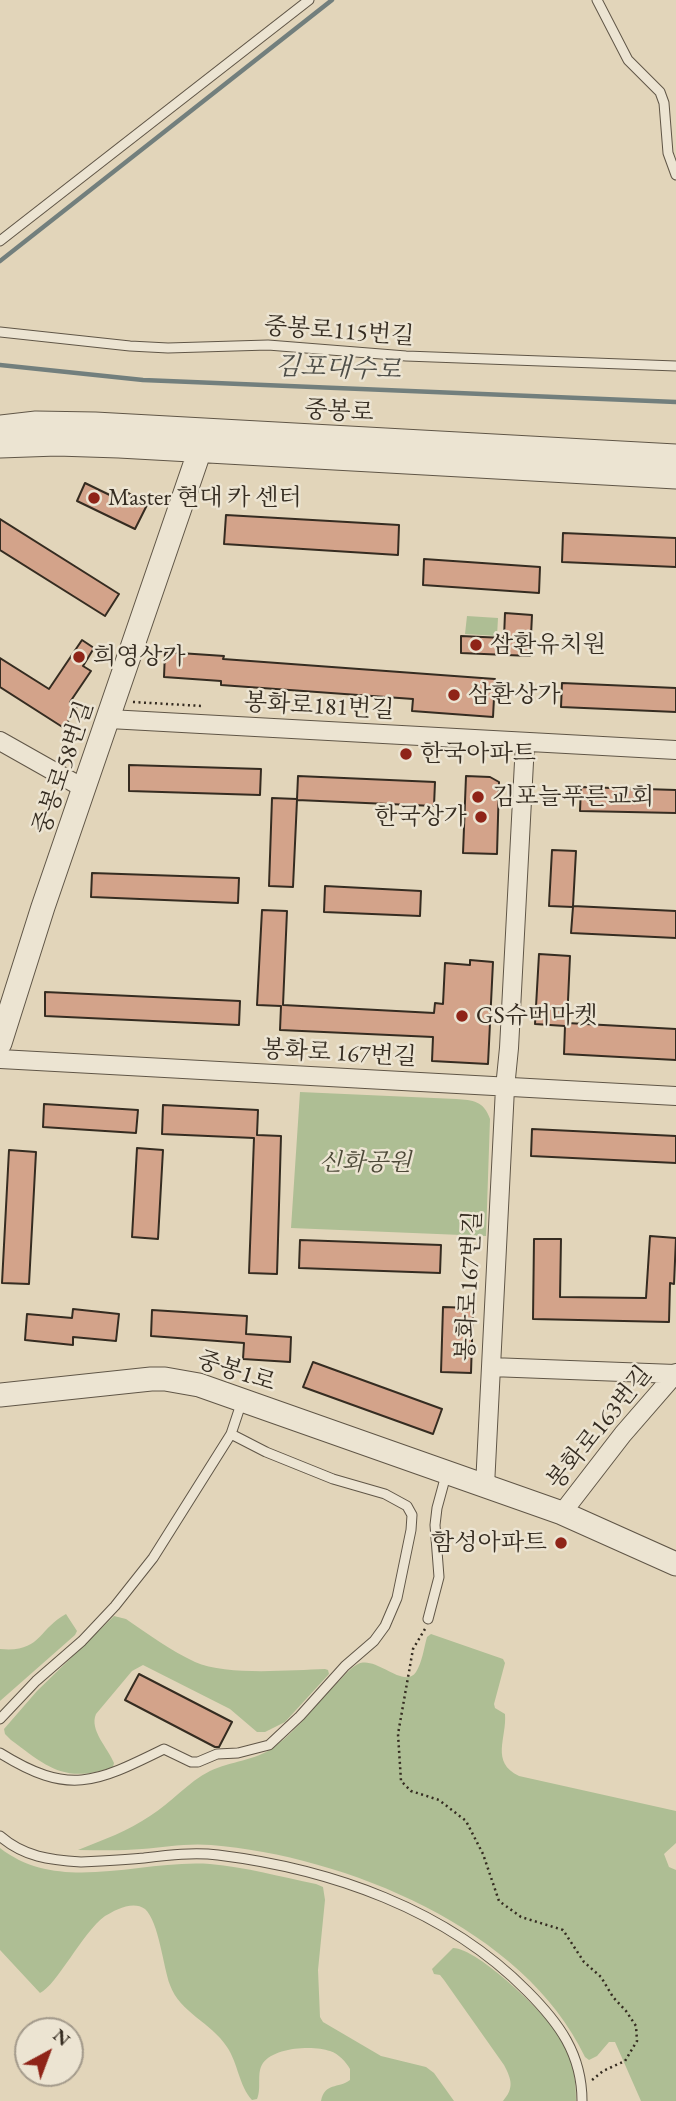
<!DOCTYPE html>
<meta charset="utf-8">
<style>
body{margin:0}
#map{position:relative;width:676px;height:2101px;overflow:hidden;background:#e2d5ba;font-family:"EB Garamond",serif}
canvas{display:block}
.north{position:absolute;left:14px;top:2017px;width:70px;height:70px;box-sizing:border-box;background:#ece4d2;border:2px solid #a39a8b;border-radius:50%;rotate:41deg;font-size:19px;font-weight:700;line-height:28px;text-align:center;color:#352c21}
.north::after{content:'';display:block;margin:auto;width:24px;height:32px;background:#8f2418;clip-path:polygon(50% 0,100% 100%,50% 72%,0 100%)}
</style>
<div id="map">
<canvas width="676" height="2101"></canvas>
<div class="north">N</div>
</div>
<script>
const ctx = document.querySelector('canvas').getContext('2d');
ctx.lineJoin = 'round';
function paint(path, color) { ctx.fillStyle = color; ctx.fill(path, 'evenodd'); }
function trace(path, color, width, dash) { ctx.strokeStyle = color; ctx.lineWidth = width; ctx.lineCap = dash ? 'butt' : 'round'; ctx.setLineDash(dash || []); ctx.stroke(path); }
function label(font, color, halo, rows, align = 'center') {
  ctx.font = font + ' "EB Garamond","Noto Serif KR",serif'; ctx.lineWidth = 5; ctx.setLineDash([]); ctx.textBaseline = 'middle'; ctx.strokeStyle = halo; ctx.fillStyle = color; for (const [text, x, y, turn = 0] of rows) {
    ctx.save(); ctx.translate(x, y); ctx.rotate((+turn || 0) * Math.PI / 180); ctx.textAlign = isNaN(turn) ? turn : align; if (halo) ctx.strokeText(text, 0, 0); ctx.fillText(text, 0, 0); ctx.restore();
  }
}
const green = new Path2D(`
 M 467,616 L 498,618 L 497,636 L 465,634 Z
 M 300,1092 L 456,1099 C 473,1100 484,1101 490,1119 L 486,1236 L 291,1228 Z
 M 66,1614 L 77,1631 L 75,1635 L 0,1701 L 0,1649 C 41,1653 38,1629 66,1614 Z
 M 114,1616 L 126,1619 C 148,1634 171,1651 195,1662 C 226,1676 291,1670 325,1669 L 328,1670 L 329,1674 L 285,1722 L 265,1732 L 257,1732 L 230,1709 L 143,1665 L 132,1671 L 96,1714 C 89,1730 108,1748 114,1763 L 113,1767 C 65,1784 47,1767 11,1740 L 5,1734 L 4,1729 L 37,1691 Z
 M 431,1634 L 503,1659 L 505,1663 L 494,1704 L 495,1708 L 505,1714 C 507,1738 490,1762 519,1776 L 676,1811 L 676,1843 L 664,1854 L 669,1867 L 676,1870 L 676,2101 L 641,2101 L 615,2042 L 609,2042 L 597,2056 L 589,2060 L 585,2057 C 524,1928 345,1856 211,1845 C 188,1843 164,1847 142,1849 C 120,1851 99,1850 78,1850 C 103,1840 128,1831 150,1816 C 171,1803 188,1782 210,1771 C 231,1761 255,1761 274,1747 C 299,1729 316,1704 338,1682 C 343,1677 350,1668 358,1664 C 376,1655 404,1690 416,1672 C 422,1663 424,1648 427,1637 Z
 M 0,1848 C 60,1895 141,1859 210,1864 C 246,1867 281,1877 316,1884 L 323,1887 L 325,1900 L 318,1970 L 320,2017 L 323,2022 L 381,2056 L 426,2067 L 434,2073 L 454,2101 L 321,2101 C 325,2082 338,2089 350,2080 L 350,2069 C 346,2062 339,2054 330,2051 C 314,2045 274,2047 263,2063 C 256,2073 262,2088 257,2099 L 252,2100 C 239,2086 238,2063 227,2047 C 211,2022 180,2013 170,1985 C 163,1966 159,1922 145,1909 C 133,1900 115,1910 105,1916 C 82,1933 57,1985 40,1993 L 0,1950 Z
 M 453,1948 C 478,1948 548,2016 561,2038 C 573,2058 576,2078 576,2101 L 503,2101 C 514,2088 512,2080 504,2065 L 444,1980 L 440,1975 L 434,1974 L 432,1969 Z`);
const stream = new Path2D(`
 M 0,261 L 332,0
 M 0,365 L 143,380 L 676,402`);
const building = new Path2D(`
 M 85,483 L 120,500 L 124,491 L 148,503 L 135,529 L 77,501 Z
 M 226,515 L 399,525 L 398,555 L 224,544 Z
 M 0,519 L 119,594 L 105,616 L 0,550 Z
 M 563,533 L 676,538 L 676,567 L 562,562 Z
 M 424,559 L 540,567 L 539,593 L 423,585 Z
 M 505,613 L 532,615 L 530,656 L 461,653 L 461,636 L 504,638 Z
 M 82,640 L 94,648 L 83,666 L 91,671 L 70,702 L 77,707 L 64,728 L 0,687 L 0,658 L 49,689 Z
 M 165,652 L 224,656 L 223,659 L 495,679 L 493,717 L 412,711 L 413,699 L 221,685 L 221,681 L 164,677 Z
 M 562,683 L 676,688 L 676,712 L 561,707 Z
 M 129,765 L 261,769 L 260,795 L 129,791 Z
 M 298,776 L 435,782 L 434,806 L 297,800 L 293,887 L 269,886 L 272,798 L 297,799 Z
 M 466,776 L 490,777 L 499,782 L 497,854 L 463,853 Z
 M 581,787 L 676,790 L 676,813 L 580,811 Z
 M 552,850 L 576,851 L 573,906 L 676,911 L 676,938 L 571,933 L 573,907 L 549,906 Z
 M 92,873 L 239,878 L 238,903 L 91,897 Z
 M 325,886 L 421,891 L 420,916 L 324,912 Z
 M 262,910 L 287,911 L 283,1005 L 434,1013 L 435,1003 L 443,1004 L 445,963 L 470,965 L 470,960 L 493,962 L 488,1064 L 432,1061 L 433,1037 L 280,1030 L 281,1006 L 257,1005 Z
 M 539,954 L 570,956 L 567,1023 L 676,1029 L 676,1060 L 564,1054 L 565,1026 L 535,1024 Z
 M 45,992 L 240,1001 L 239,1025 L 45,1016 Z
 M 44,1104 L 138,1110 L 136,1133 L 43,1127 Z
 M 163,1105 L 258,1110 L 257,1135 L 281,1136 L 277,1274 L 249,1273 L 254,1138 L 162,1134 Z
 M 532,1129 L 676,1136 L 676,1163 L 531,1156 Z
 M 137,1148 L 163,1150 L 158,1239 L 132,1237 Z
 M 9,1150 L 36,1152 L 29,1284 L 2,1283 Z
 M 650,1236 L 676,1238 L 674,1284 L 670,1283 L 669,1322 L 533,1319 L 534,1239 L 561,1239 L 560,1297 L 646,1298 Z
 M 300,1240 L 441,1245 L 440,1273 L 299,1268 Z
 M 443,1307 L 473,1308 L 471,1373 L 441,1372 Z
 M 73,1309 L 119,1314 L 116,1341 L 73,1337 L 73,1345 L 25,1340 L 27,1314 L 72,1318 Z
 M 152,1310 L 247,1316 L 246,1334 L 291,1337 L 290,1362 L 243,1359 L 244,1343 L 151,1336 Z
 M 313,1362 L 442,1409 L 433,1434 L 303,1387 Z
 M 139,1674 L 232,1722 L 219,1747 L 215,1747 L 125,1700 Z`);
const path = new Path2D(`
 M 133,702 L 203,706
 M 425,1629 L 413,1649 L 398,1734 L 401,1781 L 411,1791 L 439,1800 L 466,1821 L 483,1854 L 499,1901 L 521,1917 L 563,1930 L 584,1962 L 601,1977 L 613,1997 L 626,2011 L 636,2026 L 637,2041 L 625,2061 L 603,2071 L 592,2080`);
const service = new Path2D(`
 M 597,0 L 628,60 L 660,92 L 664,103 L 668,153 L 676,175
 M 0,241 L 309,0
 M 0,332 L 130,346 L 168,348 L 268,345 L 406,356 L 676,366
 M 428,1619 L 439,1577 L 435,1525 L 437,1508 L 446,1475
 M 0,1719 L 36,1681 L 82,1641 L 115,1606 L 153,1558 L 231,1434 L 242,1401
 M 0,1753 C 69,1796 95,1783 164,1749 L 191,1762 L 198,1762 L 217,1754 L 238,1753 L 269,1745 L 300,1716 L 345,1666 L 374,1641 L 385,1626 L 397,1598 L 411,1530 L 412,1515 L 407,1506 L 385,1494 L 333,1479 L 266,1452 L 231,1434
 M 0,1836 C 24,1857 50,1860 81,1862 C 102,1861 123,1860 144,1858 C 169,1855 194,1852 218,1855 C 331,1869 446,1909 527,1991 C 559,2023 582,2054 582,2101`);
const minor = new Path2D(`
 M 109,719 L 676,750
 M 0,741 L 85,789
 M 0,1059 L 676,1096
 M 491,1367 L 675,1374
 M 485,1486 L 505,1088 L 509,1048 L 525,743
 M 562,1513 L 623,1434 L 676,1373`);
const tertiary = new Path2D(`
 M 0,427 L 36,423 L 95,424 L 676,456
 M 0,446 L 57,444 L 119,446 L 676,477
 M 0,1043 L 43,907 L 204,438
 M 0,1395 L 151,1379 L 165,1379 L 199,1385 L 562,1513 L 676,1564`);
const markers = [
 [94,498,7,"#8f2418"],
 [476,645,7,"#8f2418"],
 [79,657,7,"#8f2418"],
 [454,695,7,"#8f2418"],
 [406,754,7,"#8f2418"],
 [478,797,7,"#8f2418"],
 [481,817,7,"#8f2418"],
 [462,1016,7,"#8f2418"],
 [561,1543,7,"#8f2418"]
];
const streetNames = [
 ["중봉로115번길",339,332,4],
 ["중봉로",339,412,3],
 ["봉화로181번길",319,707,3],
 ["중봉로58번길",64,768,-71],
 ["봉화로 167번길",339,1054,3],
 ["봉화로167번길",470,1286,-87],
 ["중봉1로",236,1372,18],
 ["봉화로163번길",600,1428,-51]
];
const poiNames = [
 ["Master 현대 카 센터",108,498],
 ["삼환유치원",490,645],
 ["희영상가",93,657],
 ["삼환상가",468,695],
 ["한국아파트",420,754],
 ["김포늘푸른교회",492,797],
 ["한국상가",467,817,"right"],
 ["GS슈머마켓",476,1016],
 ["함성아파트",547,1543,"right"]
];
const parkNames = [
 ["신화공원",365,1163]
];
const waterNames = [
 ["김포대수로",338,369,2]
];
paint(green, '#aebe94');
trace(stream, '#727f7d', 4.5);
paint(building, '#d3a38a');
trace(building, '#352c21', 2);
trace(service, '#605647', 11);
trace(minor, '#605647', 20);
trace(tertiary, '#605647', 25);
trace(path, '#352c21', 2.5, [2, 3.5]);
trace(service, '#ece4d2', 9);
trace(minor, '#ece4d2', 18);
trace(tertiary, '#ece4d2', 23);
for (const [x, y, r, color] of markers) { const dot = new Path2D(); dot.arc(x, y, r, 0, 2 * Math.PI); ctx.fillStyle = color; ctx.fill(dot); trace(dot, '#ece4d2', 2.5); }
label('24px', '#352c21', '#ece4d2', streetNames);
label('24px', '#352c21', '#ece4d2', poiNames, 'left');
label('italic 24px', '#4d4938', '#ece4d2', parkNames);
label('italic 26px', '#4e4e48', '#ece4d2', waterNames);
</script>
